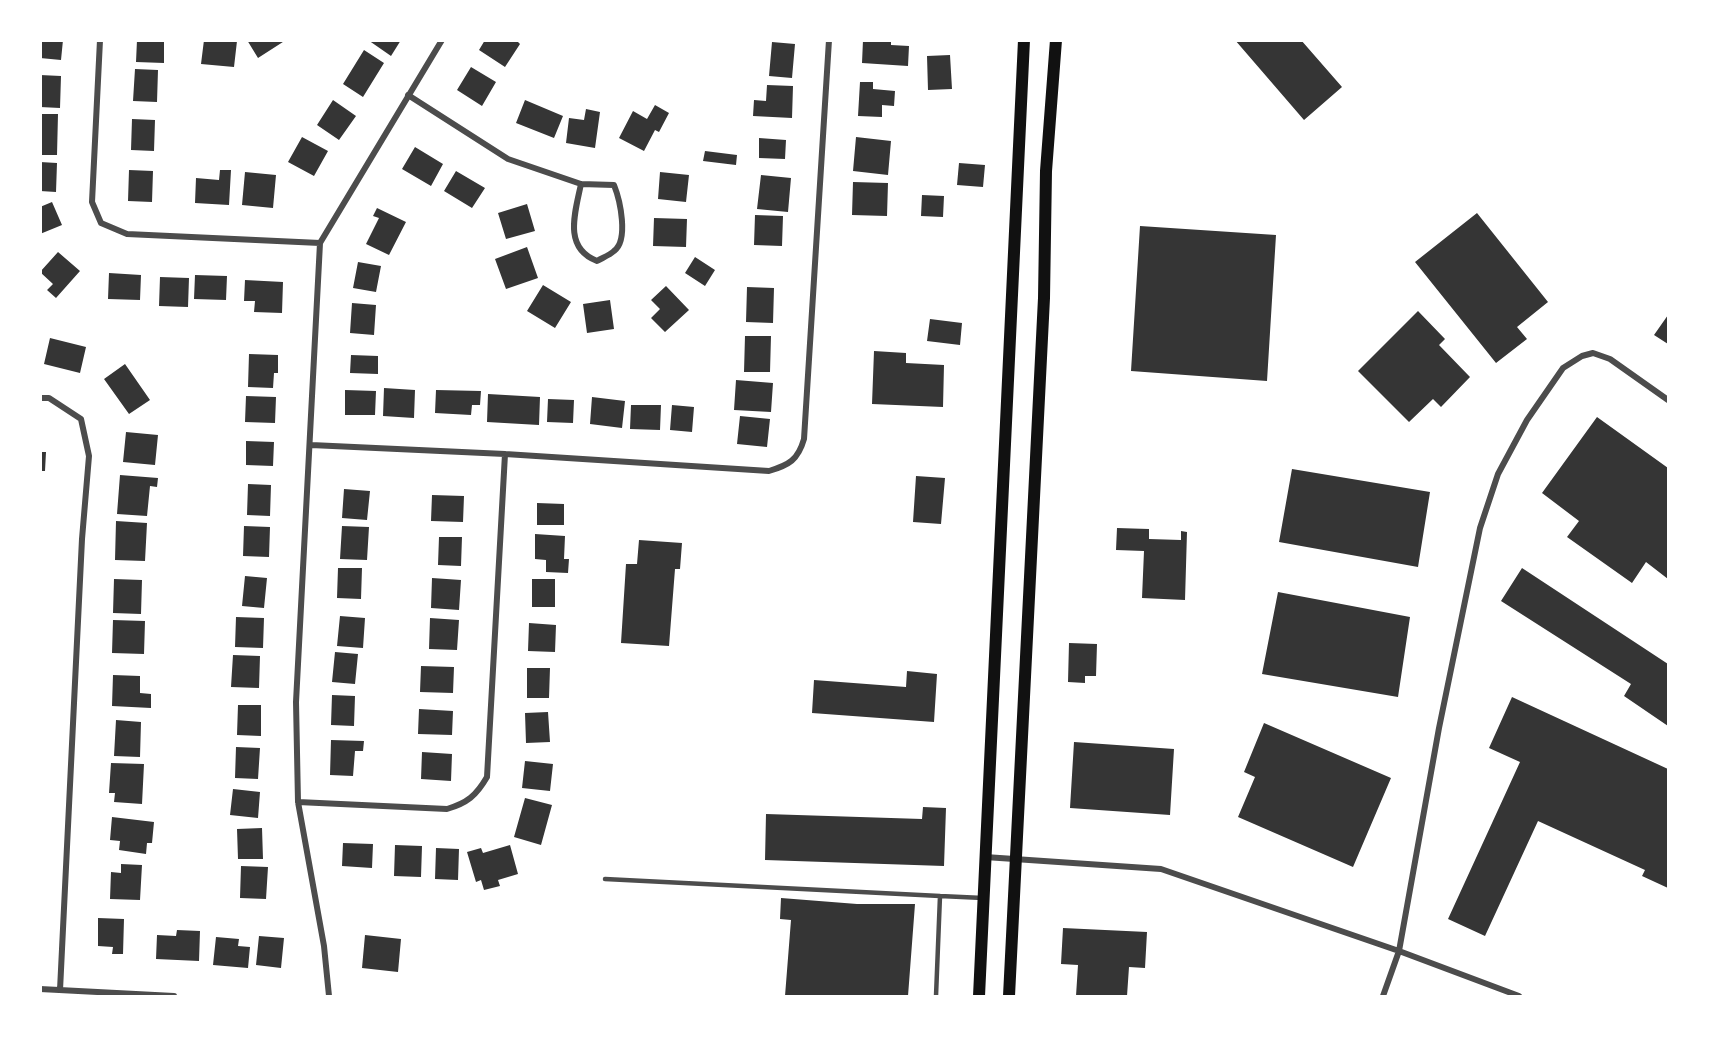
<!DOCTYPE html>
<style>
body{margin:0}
#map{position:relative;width:1709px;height:1037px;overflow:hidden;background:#fff;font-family:Lora,serif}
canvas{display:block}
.frame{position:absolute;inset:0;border:42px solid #fff;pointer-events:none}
</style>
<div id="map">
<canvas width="1709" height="1037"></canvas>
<div class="frame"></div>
</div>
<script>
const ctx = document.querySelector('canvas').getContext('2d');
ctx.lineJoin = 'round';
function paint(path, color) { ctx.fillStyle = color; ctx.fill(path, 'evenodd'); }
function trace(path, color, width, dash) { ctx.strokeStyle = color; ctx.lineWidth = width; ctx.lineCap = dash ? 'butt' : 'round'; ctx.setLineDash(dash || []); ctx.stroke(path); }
const building = new Path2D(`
 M 40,40 L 63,40 L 61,60 L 40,58 Z
 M 137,40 L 164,40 L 164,63 L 136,62 Z
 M 204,40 L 237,41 L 234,67 L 201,64 Z
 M 247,40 L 286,40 L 258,58 Z
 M 368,40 L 401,40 L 391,56 Z
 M 485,40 L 516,40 L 520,44 L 505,67 L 479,50 Z
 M 863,40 L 891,40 L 891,45 L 909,46 L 908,66 L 862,63 Z
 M 1235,40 L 1301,40 L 1342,87 L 1304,120 Z
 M 772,42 L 795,44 L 792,78 L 769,76 Z
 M 364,50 L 384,63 L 363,97 L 343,84 Z
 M 950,55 L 952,89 L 928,90 L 927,56 Z
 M 471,67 L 496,82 L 482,106 L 457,90 Z
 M 135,69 L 158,70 L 157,102 L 133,101 Z
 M 40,75 L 61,76 L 60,108 L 40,107 Z
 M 860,82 L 873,82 L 873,89 L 895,91 L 894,106 L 882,105 L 882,117 L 858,116 Z
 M 767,85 L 793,86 L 792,118 L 753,116 L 754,100 L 766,101 Z
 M 333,100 L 356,116 L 339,140 L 317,125 Z
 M 525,100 L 563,116 L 554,138 L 516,123 Z
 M 655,105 L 669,113 L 659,132 L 655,130 L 644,151 L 619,138 L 633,111 L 647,119 Z
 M 586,109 L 600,112 L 595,148 L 566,143 L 569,118 L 584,120 Z
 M 40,114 L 58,114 L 57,155 L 40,155 Z
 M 132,119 L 155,120 L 154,151 L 131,150 Z
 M 302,137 L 328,151 L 314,176 L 288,162 Z
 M 856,137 L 891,141 L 888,175 L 853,171 Z
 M 759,138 L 786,140 L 785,159 L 759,158 Z
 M 415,147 L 443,164 L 431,186 L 402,169 Z
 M 705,151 L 737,155 L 736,165 L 703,161 Z
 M 40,162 L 57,163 L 56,192 L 40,191 Z
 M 959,163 L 985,165 L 983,187 L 957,185 Z
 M 129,170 L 153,171 L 152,202 L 128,201 Z
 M 220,170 L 231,170 L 229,205 L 195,203 L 196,178 L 219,180 Z
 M 456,171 L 485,188 L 472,208 L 444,191 Z
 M 245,172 L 276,175 L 273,208 L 242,205 Z
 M 660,172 L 689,175 L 686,202 L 658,199 Z
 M 761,175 L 791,178 L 788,212 L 757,209 Z
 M 853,182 L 888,183 L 887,216 L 852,215 Z
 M 922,195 L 944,196 L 943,217 L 921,216 Z
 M 52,202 L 62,225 L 40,234 L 40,207 Z
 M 527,204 L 535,231 L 506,239 L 498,213 Z
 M 377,208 L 406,222 L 389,255 L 366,244 L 379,218 L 373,216 Z
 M 1477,213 L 1548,302 L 1517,327 L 1527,339 L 1496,363 L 1415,262 Z
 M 755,215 L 783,216 L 782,246 L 754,245 Z
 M 654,218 L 687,219 L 686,247 L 653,246 Z
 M 1140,226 L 1276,235 L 1267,381 L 1131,371 Z
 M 527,247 L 538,278 L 506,289 L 495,259 Z
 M 58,252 L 80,271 L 56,298 L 47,290 L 53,284 L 40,272 Z
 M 695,257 L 715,270 L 705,286 L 685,273 Z
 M 358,262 L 381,266 L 376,292 L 353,288 Z
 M 109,273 L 141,275 L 140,300 L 108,299 Z
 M 195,275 L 227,276 L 226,300 L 194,299 Z
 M 160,277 L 189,278 L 188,307 L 159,306 Z
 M 245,280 L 283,282 L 282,313 L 254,312 L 255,301 L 244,301 Z
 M 543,285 L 571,302 L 555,328 L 527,311 Z
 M 666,286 L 689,310 L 665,332 L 651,318 L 660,309 L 651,300 Z
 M 747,287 L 774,288 L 773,323 L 746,322 Z
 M 610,300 L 614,329 L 587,333 L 583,304 Z
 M 352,303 L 376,305 L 374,335 L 350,333 Z
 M 1418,311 L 1445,339 L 1439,345 L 1470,377 L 1441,407 L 1433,399 L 1409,422 L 1358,371 Z
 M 1668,315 L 1668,344 L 1654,335 Z
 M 930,319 L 962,323 L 960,345 L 927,341 Z
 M 745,336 L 771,336 L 770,372 L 744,372 Z
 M 50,338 L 86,347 L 80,373 L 44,364 Z
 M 874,351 L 906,353 L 906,363 L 944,365 L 943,407 L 872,404 Z
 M 249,354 L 278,355 L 278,373 L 274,373 L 273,388 L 248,387 Z
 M 351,355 L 378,356 L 378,374 L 350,373 Z
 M 125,364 L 150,400 L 129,414 L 104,379 Z
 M 736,380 L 773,383 L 771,412 L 734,410 Z
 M 384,388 L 415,390 L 414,418 L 383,416 Z
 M 345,390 L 376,391 L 375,415 L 345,415 Z
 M 436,390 L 481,391 L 480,405 L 472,405 L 471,415 L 435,413 Z
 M 488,394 L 540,397 L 539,425 L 487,422 Z
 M 246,396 L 276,397 L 275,423 L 245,422 Z
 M 592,397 L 625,401 L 622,428 L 590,424 Z
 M 548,399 L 574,400 L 573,423 L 547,422 Z
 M 631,405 L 661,405 L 660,430 L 630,429 Z
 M 672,405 L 694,407 L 692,432 L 670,430 Z
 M 740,416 L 770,419 L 767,447 L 737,444 Z
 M 1597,417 L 1668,468 L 1668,579 L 1646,562 L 1632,583 L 1567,537 L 1579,521 L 1542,493 Z
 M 126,432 L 158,435 L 155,465 L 123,462 Z
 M 246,441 L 274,442 L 273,466 L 246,465 Z
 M 40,452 L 46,452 L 45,471 L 40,471 Z
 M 1292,469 L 1430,492 L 1418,567 L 1279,542 Z
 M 120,475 L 158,478 L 157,487 L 150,486 L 147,516 L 117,514 Z
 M 916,476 L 945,478 L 941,524 L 913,522 Z
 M 248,484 L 271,485 L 270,516 L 247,515 Z
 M 344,489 L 370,491 L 367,520 L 342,518 Z
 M 432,495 L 464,496 L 463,522 L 431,521 Z
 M 537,503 L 564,504 L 564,525 L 537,525 Z
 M 116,521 L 147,523 L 145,561 L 115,560 Z
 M 244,526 L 270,527 L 269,557 L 243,556 Z
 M 342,526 L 369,527 L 367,560 L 340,559 Z
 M 1117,528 L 1149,529 L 1149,539 L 1181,540 L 1181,531 L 1187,532 L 1185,600 L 1142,598 L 1144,551 L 1116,550 Z
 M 535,534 L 565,536 L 564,559 L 569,559 L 568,573 L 546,572 L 546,560 L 535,559 Z
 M 439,537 L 462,537 L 461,566 L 438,565 Z
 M 639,540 L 682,543 L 680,569 L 675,569 L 669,646 L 621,643 L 626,564 L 637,564 Z
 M 338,568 L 362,568 L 361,599 L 337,598 Z
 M 1522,568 L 1668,664 L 1668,726 L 1624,696 L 1631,684 L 1501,601 Z
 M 245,576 L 267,578 L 264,608 L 242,606 Z
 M 432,578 L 461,580 L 459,610 L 431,608 Z
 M 114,579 L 142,580 L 141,614 L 113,613 Z
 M 532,579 L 555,579 L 555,607 L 532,607 Z
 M 1278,592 L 1410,617 L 1398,697 L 1262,674 Z
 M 340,616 L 365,618 L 363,648 L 337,646 Z
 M 236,617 L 264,618 L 263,648 L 235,647 Z
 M 430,618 L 459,620 L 457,650 L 429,649 Z
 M 113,620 L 145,621 L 144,654 L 112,653 Z
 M 529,623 L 556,625 L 555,652 L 528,651 Z
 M 1069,643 L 1097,644 L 1096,676 L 1085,676 L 1085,683 L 1068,682 Z
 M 335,652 L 358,654 L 355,684 L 332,682 Z
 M 233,655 L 260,656 L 259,688 L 231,687 Z
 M 421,666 L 454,667 L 453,693 L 420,692 Z
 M 527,668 L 550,668 L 549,698 L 527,698 Z
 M 907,671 L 937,674 L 934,722 L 812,713 L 814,680 L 906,687 Z
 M 113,675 L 140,676 L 140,693 L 151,694 L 151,708 L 112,706 Z
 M 332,695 L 355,696 L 354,726 L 331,725 Z
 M 1512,697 L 1668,769 L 1668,888 L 1642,876 L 1645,870 L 1538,821 L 1485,936 L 1448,919 L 1520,762 L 1489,748 Z
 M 238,705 L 261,705 L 261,736 L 237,735 Z
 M 419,709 L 453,711 L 452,735 L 418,734 Z
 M 548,712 L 550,742 L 526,743 L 525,713 Z
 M 116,720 L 141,722 L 140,757 L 114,756 Z
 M 1264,723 L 1391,778 L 1353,867 L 1238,817 L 1255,777 L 1244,772 Z
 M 331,740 L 364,741 L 363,751 L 355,751 L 353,776 L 330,775 Z
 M 1074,742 L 1174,749 L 1170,815 L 1070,808 Z
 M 236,747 L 260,748 L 258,779 L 235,778 Z
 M 422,752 L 452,754 L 451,781 L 421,779 Z
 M 525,761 L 553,764 L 550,791 L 522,788 Z
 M 111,763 L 144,764 L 142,804 L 114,802 L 115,793 L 109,793 Z
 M 233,789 L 260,792 L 258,818 L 230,815 Z
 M 525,798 L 552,805 L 541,845 L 514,837 Z
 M 923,807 L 946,808 L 944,866 L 765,860 L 766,814 L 922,819 Z
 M 112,817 L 154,822 L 152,843 L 147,843 L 146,854 L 119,850 L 120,841 L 110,840 Z
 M 262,828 L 263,859 L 238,859 L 237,829 Z
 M 343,843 L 373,844 L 372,868 L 342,866 Z
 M 395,845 L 422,846 L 421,877 L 394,876 Z
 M 510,845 L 518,874 L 498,880 L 500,886 L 484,890 L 481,880 L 476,882 L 467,852 L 481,848 L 483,853 Z
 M 436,848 L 459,849 L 458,880 L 435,879 Z
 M 121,864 L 142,865 L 140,900 L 110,899 L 111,872 L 121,873 Z
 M 241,866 L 268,867 L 266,899 L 240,898 Z
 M 781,898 L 857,904 L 915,904 L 908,996 L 785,996 L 791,920 L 780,919 Z
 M 98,918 L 124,919 L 123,954 L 112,954 L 113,947 L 98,946 Z
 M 1063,928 L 1147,932 L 1145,968 L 1129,967 L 1127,996 L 1076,996 L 1078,965 L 1061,964 Z
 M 177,930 L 200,931 L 199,961 L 156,959 L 157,935 L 176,936 Z
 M 365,935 L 401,939 L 398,972 L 362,968 Z
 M 259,936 L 284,938 L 281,968 L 256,965 Z
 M 216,937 L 239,939 L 238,946 L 250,947 L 248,968 L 213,965 Z`);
const service = new Path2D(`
 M 605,879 L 940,896
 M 936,996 L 940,896 L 983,898`);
const minor = new Path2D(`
 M 100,40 L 92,202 L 101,223 L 127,234 L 320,243
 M 408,95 L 508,159 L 581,184 L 614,185 C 620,200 629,240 614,251 C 610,255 602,258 597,261 C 563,248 575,213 581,184
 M 40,398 L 49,398 L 81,419 L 89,456 L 82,539 L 60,990
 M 311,445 L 505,454 L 769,471 C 789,465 798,460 804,439 L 829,40
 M 298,802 L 447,809 C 467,803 476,796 487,777 L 505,454
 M 985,857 L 1161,869 L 1399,951 L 1519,996
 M 40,989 L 174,996
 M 329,996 L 324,946 L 298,802 L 296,702 L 320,243 L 442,40
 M 1383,996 L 1399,951 L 1439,728 L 1480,528 L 1498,474 L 1527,420 L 1563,368 L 1582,356 L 1593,353 L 1610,359 L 1668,400`);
const secondary = new Path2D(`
 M 979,996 L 1024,40
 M 1009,996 L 1044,298 L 1046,171 L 1056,40`);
paint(building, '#353535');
trace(service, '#4c4c4c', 4.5);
trace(minor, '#4c4c4c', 6);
trace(secondary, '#111', 12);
</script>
